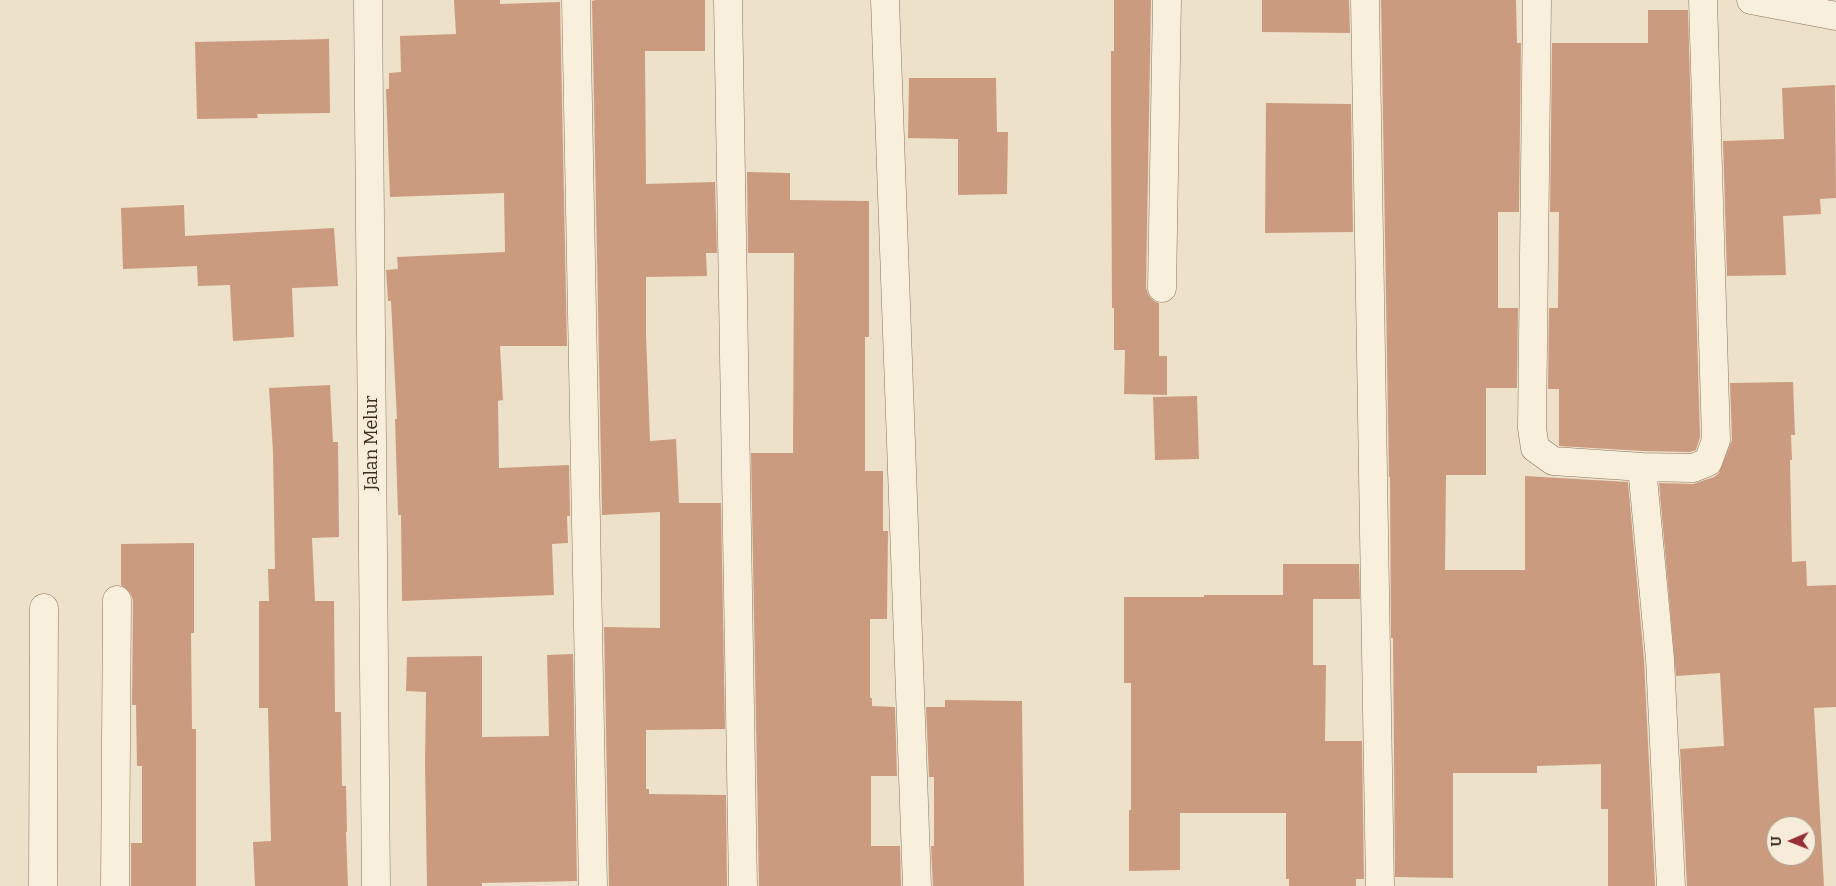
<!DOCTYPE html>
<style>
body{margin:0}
#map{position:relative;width:1836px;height:886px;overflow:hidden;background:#eee1c9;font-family:Bitter,serif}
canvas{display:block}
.north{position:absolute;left:1766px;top:816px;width:50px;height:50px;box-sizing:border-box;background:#f6ecd9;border:1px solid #ab9f8f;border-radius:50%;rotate:269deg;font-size:14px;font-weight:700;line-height:20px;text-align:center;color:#3b2c21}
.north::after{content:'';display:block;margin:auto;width:18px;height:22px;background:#992f36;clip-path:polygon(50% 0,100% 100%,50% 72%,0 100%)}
</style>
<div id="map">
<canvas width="1836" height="886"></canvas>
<div class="north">U</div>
</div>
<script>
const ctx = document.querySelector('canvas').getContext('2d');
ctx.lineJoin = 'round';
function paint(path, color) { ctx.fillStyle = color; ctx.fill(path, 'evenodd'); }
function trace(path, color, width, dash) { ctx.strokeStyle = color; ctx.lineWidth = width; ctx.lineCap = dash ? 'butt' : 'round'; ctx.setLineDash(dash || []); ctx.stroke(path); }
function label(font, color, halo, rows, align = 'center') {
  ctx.font = font + ' Bitter,serif'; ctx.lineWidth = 4; ctx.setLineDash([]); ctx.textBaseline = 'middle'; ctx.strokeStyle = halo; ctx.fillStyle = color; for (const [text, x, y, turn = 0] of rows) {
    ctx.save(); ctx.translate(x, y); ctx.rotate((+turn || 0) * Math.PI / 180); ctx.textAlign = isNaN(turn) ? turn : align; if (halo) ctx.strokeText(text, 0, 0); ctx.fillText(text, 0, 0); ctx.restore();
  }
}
const building = new Path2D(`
 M 454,0 L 500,0 L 500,4 L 560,2 L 567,346 L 500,346 L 503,400 L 498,401 L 499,468 L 569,465 L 570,516 L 567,516 L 568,543 L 552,544 L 554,595 L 402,601 L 401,515 L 398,515 L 395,419 L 397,419 L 391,301 L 388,301 L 386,270 L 398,269 L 397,257 L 505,252 L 504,193 L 390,197 L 386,89 L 389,89 L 389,73 L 401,72 L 400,36 L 456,34 Z
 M 595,0 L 705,0 L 705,51 L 645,51 L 646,184 L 715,182 L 717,253 L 706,253 L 707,276 L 646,277 L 646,334 L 650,441 L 676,439 L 679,503 L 721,503 L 725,729 L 646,730 L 646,789 L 649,789 L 649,794 L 726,795 L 727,886 L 609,886 L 604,627 L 660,628 L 660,512 L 602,515 L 592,1 Z
 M 1114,0 L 1151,0 L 1146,288 L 1149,296 L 1154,301 L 1159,303 L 1159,356 L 1167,356 L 1167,395 L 1124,394 L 1125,350 L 1114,350 L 1114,308 L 1112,308 L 1111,120 L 1111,51 L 1114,51 Z
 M 1262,0 L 1349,0 L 1350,33 L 1262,32 Z
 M 1381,0 L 1516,0 L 1517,43 L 1521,43 L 1519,212 L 1498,212 L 1498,308 L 1518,308 L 1517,388 L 1486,388 L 1486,475 L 1446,475 L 1445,570 L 1525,570 L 1525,476 L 1628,482 L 1644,660 L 1655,886 L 1608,886 L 1608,809 L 1601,809 L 1601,764 L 1537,766 L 1537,773 L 1453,773 L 1453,878 L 1395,877 L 1393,638 L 1391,638 L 1390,477 L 1389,477 Z
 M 1648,10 L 1688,10 L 1700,437 L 1696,450 L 1690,452 L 1643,451 L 1559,446 L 1559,389 L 1548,389 L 1549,308 L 1558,308 L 1559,212 L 1550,212 L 1552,43 L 1648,43 Z
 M 329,39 L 330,113 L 257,114 L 258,118 L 197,119 L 195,42 Z
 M 909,78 L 996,78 L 997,132 L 1008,132 L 1007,194 L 958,195 L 958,139 L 908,138 Z
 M 1835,85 L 1836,198 L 1820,199 L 1821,214 L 1783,216 L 1786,275 L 1727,276 L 1723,141 L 1784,139 L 1782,88 Z
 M 1266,103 L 1351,104 L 1353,232 L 1265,233 Z
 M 747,172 L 790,173 L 790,200 L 869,201 L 869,337 L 865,337 L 865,471 L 883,471 L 883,531 L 888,531 L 887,619 L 870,619 L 870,698 L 872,698 L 872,706 L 895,707 L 897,776 L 871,776 L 871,846 L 900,846 L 901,886 L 759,886 L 751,453 L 793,453 L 794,253 L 748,253 Z
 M 184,205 L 185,236 L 334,228 L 338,286 L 292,288 L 294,337 L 233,341 L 230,285 L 198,286 L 197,266 L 123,269 L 121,208 Z
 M 1793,382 L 1795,435 L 1791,435 L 1792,460 L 1790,460 L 1792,562 L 1806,561 L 1807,586 L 1836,585 L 1836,707 L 1814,708 L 1824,886 L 1687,886 L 1680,749 L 1724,746 L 1720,673 L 1676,676 L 1659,483 L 1693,484 L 1714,477 L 1719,473 L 1732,440 L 1730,383 ZM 1776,826 L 1806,826 L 1806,856 L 1776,856 Z
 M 330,385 L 333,442 L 338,442 L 339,537 L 312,538 L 315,601 L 334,601 L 335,712 L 341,712 L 342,786 L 346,786 L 347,832 L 346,832 L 348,886 L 255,886 L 253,842 L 271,841 L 268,708 L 259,708 L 259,601 L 269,601 L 268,569 L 275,569 L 273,452 L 269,388 Z
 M 1197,396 L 1199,459 L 1155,460 L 1153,397 Z
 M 194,543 L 194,633 L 191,633 L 192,729 L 196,729 L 196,886 L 131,886 L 131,843 L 142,843 L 142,766 L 137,766 L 136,705 L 132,705 L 133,600 L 130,592 L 121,585 L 121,544 Z
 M 1283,564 L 1359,564 L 1360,599 L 1313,599 L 1313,665 L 1326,665 L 1325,741 L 1362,741 L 1364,879 L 1356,879 L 1356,886 L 1289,886 L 1289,879 L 1286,879 L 1286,813 L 1180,813 L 1180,870 L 1129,871 L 1129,810 L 1131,810 L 1131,683 L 1124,683 L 1124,597 L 1204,597 L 1204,595 L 1283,595 Z
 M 573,654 L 577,881 L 482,883 L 482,886 L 427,886 L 425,763 L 426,692 L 406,691 L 407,657 L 482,656 L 482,737 L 549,736 L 547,655 Z
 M 945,700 L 1022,701 L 1024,886 L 933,886 L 931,846 L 934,846 L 934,777 L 929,777 L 926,707 L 945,707 Z`);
const minor = new Path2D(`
 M 368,0 L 376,886
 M 576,0 L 593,886
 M 728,0 L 743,886
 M 885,0 L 917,886
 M 1365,0 L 1380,886
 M 1537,0 L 1532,428 L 1535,448 L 1553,461 L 1642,467 L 1693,468 L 1708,462 L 1716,440 L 1703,0
 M 1751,0 L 1836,16
 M 1162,288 L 1167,0
 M 1642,467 L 1660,659 L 1671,886
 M 43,886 L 44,608
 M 115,886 L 117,600`);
const streetNames = [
 ["Jalan Melur",372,443,-90]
];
paint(building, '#cb9b80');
trace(minor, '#8b735e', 29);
trace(minor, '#f9efdd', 28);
label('18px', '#3b2c21', '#f6ecd9', streetNames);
</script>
